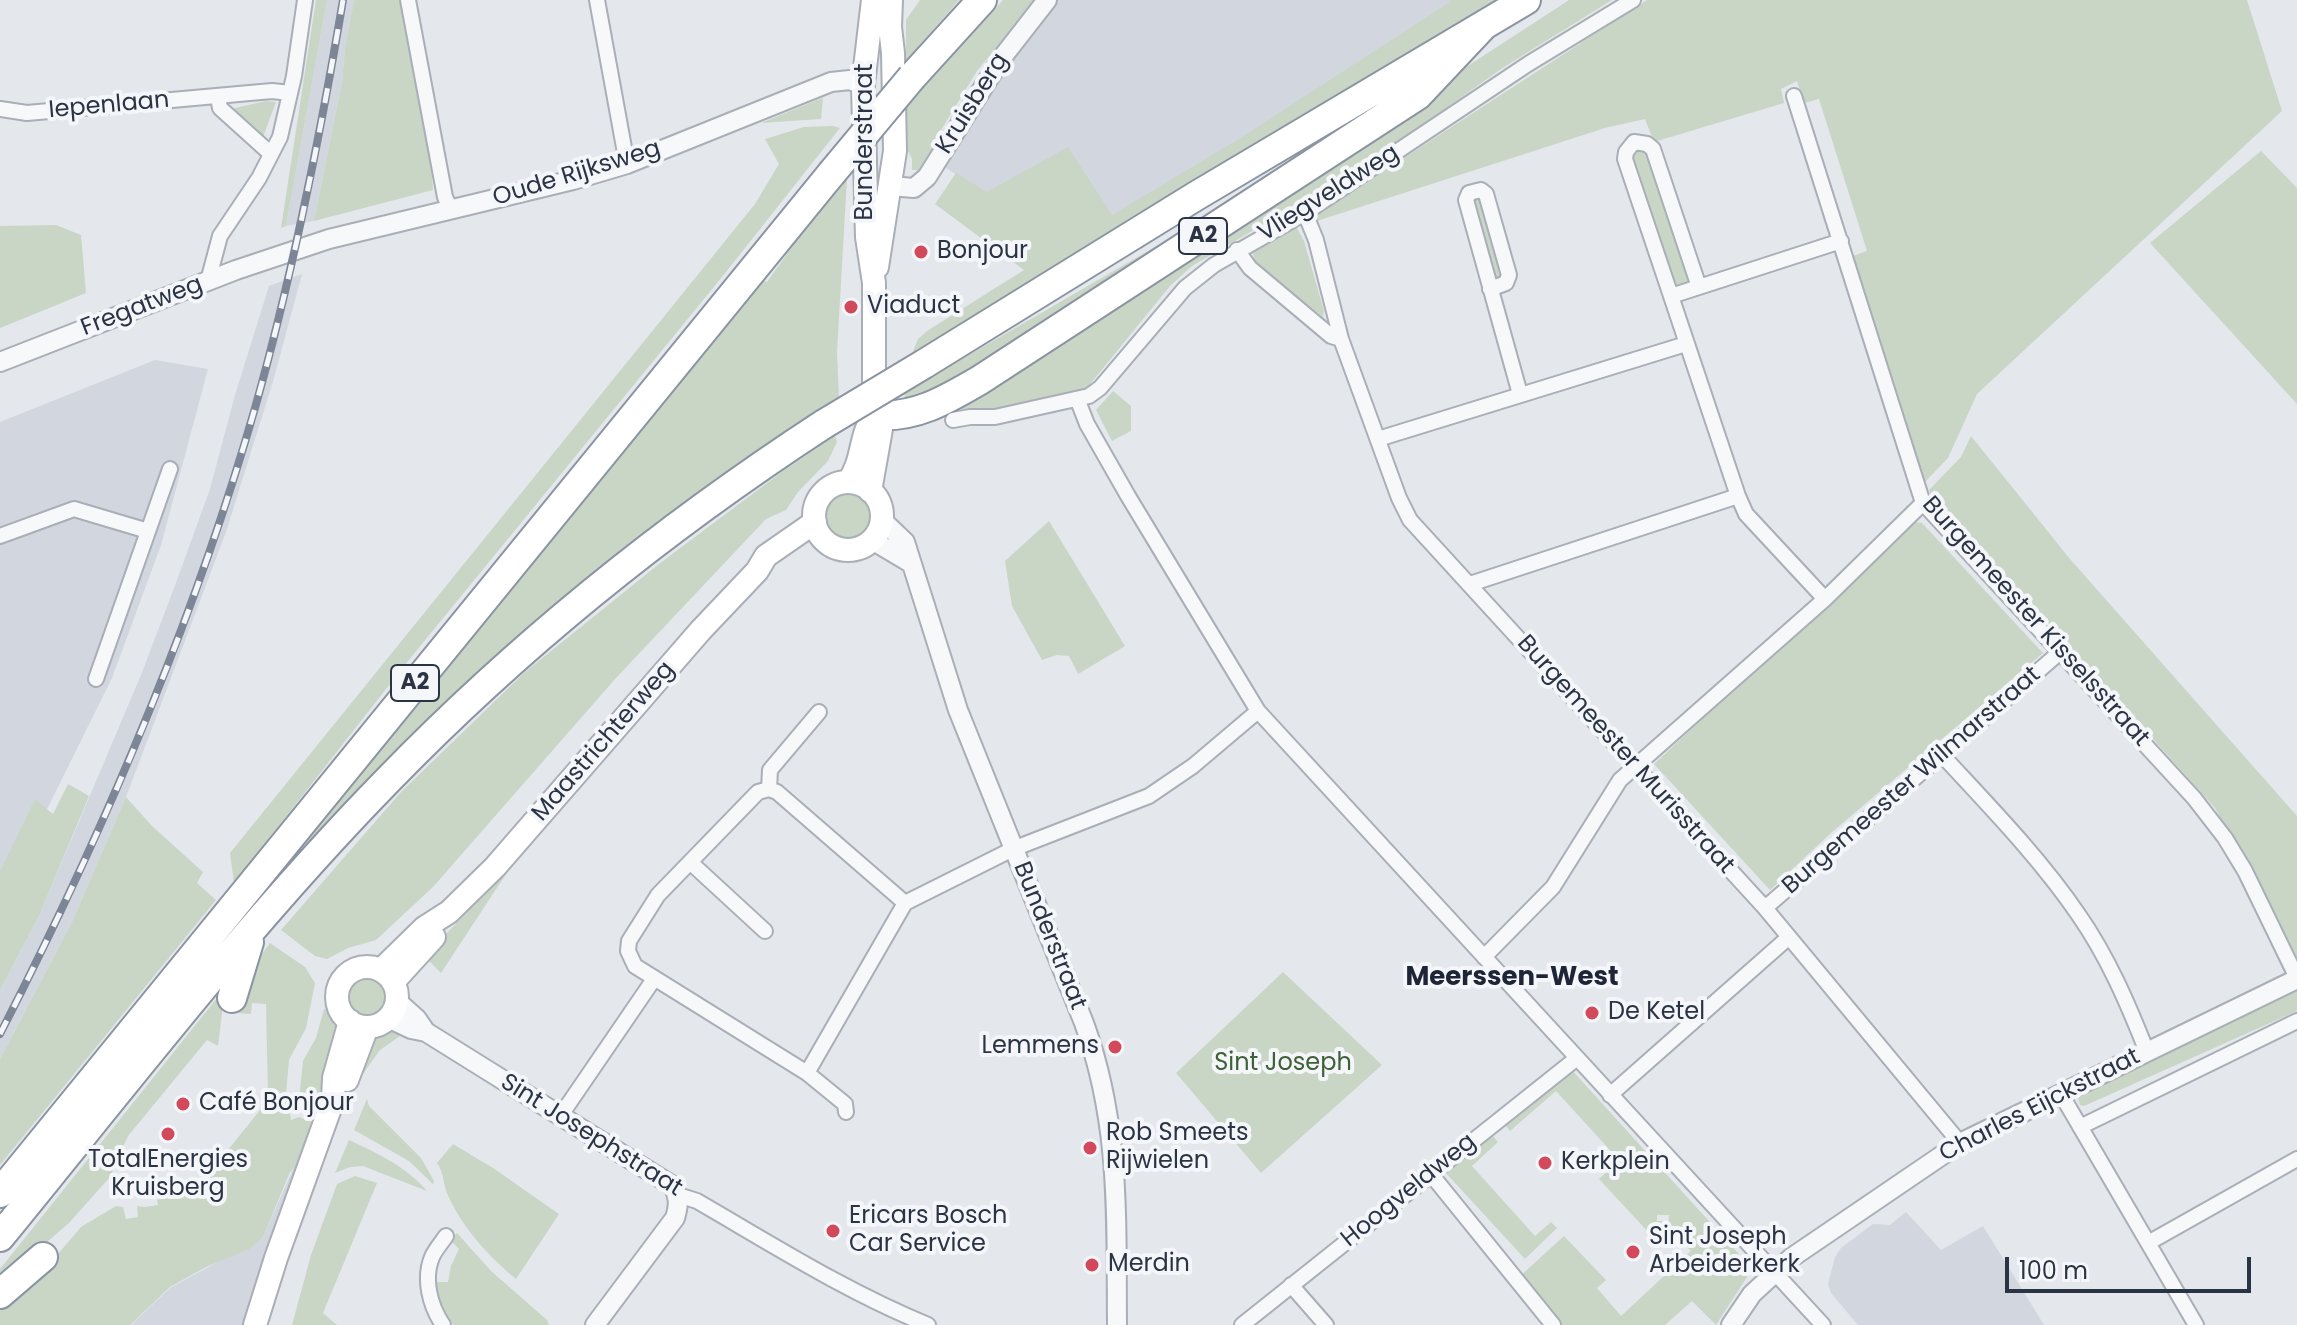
<!DOCTYPE html>
<meta charset="utf-8">
<style>
body{margin:0}
#map{position:relative;width:2297px;height:1325px;overflow:hidden;background:#e4e7ec;font-family:Poppins,sans-serif}
canvas{display:block}
.scale{position:absolute;left:2005px;top:1257px;width:246px;height:36px;box-sizing:border-box;border:4px solid #2b3445;border-top:0;padding-left:10px;font-size:24px;line-height:28px;white-space:nowrap;color:#2b3445;-webkit-text-stroke:6px #f4f6f9;paint-order:stroke}
</style>
<div id="map">
<canvas width="2297" height="1325"></canvas>
<div class="scale">100 m</div>
</div>
<script>
const ctx = document.querySelector('canvas').getContext('2d');
ctx.lineJoin = 'round';
function paint(path, color) { ctx.fillStyle = color; ctx.fill(path, 'evenodd'); }
function trace(path, color, width, dash) { ctx.strokeStyle = color; ctx.lineWidth = width; ctx.lineCap = dash ? 'butt' : 'round'; ctx.setLineDash(dash || []); ctx.stroke(path); }
function label(font, color, halo, rows, align = 'center') {
  ctx.font = font + ' Poppins,sans-serif'; ctx.lineWidth = 8; ctx.setLineDash([]); ctx.textBaseline = 'middle'; ctx.strokeStyle = halo; ctx.fillStyle = color; for (const [text, x, y, turn = 0] of rows) {
    ctx.save(); ctx.translate(x, y); ctx.rotate((+turn || 0) * Math.PI / 180); ctx.textAlign = isNaN(turn) ? turn : align; if (halo) ctx.strokeText(text, 0, 0); ctx.fillText(text, 0, 0); ctx.restore();
  }
}
const built = new Path2D(`
 M 327,0 L 354,0 L 345,48 L 342,82 L 314,221 L 286,226 Z
 M 1054,0 L 1501,0 L 1313,107 L 1110,230 L 1008,210 L 945,167 L 1016,49 Z
 M 302,274 L 274,378 L 226,532 L 126,797 L 71,924 L 0,1059 L 0,990 L 39,916 L 141,675 L 177,580 L 210,489 L 235,395 L 269,286 Z
 M 155,360 L 208,369 L 161,545 L 112,678 L 0,904 L 0,422 Z
 M 294,1167 L 297,1167 L 253,1292 L 245,1325 L 131,1325 L 170,1288 L 263,1237 Z
 M 1906,1212 L 1941,1250 L 1983,1226 L 2044,1325 L 1858,1325 L 1831,1293 L 1828,1284 L 1835,1257 L 1841,1248 L 1873,1224 L 1890,1225 Z`);
const green = new Path2D(`
 M 316,0 L 327,0 L 286,226 L 281,228 Z
 M 354,0 L 402,0 L 431,162 L 433,190 L 314,221 L 342,82 L 345,48 Z
 M 920,0 L 959,0 L 906,61 L 906,20 Z
 M 1003,0 L 1037,0 L 977,71 L 935,140 L 937,146 L 921,170 L 912,170 L 912,159 L 905,145 L 905,107 Z
 M 1449,0 L 1495,0 L 1098,240 L 910,359 L 918,339 L 927,331 L 1024,270 L 935,204 L 956,173 L 987,192 L 1068,147 L 1112,215 L 1242,137 L 1450,2 Z
 M 1569,0 L 1612,0 L 1504,67 L 1401,140 L 1331,185 L 1192,266 L 1170,286 L 1082,394 L 981,411 L 945,407 Z
 M 1647,0 L 2247,0 L 2282,111 L 1977,394 L 1948,458 L 1924,483 L 1853,256 L 1867,251 L 1819,99 L 1804,103 L 1797,81 L 1781,89 L 1784,103 L 1654,142 L 1645,119 L 1605,128 L 1317,221 L 1316,215 Z
 M 823,98 L 821,119 L 761,123 L 817,100 Z
 M 266,101 L 276,102 L 263,137 L 231,109 Z
 M 833,126 L 840,128 L 722,277 L 408,661 L 234,883 L 230,853 L 755,204 L 779,164 L 765,139 L 804,127 Z
 M 1647,149 L 1691,282 L 1675,288 L 1630,155 Z
 M 2261,151 L 2297,188 L 2297,404 L 2150,243 Z
 M 847,178 L 837,352 L 839,398 L 742,462 L 625,548 L 545,615 L 252,912 L 249,908 L 760,279 L 767,282 L 811,220 Z
 M 1482,194 L 1505,276 L 1492,280 L 1469,198 Z
 M 1205,218 L 1068,315 L 904,408 L 905,392 Z
 M 56,225 L 81,235 L 86,293 L 0,328 L 0,226 Z
 M 1289,227 L 1297,228 L 1304,241 L 1324,311 L 1323,317 L 1256,263 L 1252,252 L 1267,239 Z
 M 1113,391 L 1131,406 L 1131,431 L 1112,441 L 1096,410 Z
 M 835,436 L 837,442 L 828,461 L 798,492 L 786,510 L 766,519 L 616,678 L 433,887 L 376,940 L 348,948 L 327,959 L 315,956 L 281,930 L 401,792 L 525,672 L 659,564 L 783,471 Z
 M 1971,436 L 2070,559 L 2297,816 L 2297,961 L 2215,808 L 2026,598 L 1982,556 L 1935,504 L 1929,490 L 1961,457 Z
 M825 516a23 23 0 1 1 46 0a23 23 0 1 1-46 0Z
 M 1049,521 L 1125,646 L 1078,674 L 1069,656 L 1057,655 L 1042,660 L 1012,606 L 1005,561 Z
 M 1914,522 L 1922,523 L 2043,653 L 1831,833 L 1770,890 L 1654,764 Z
 M 68,784 L 89,796 L 39,916 L 0,990 L 0,872 L 35,799 L 53,814 Z
 M 126,797 L 152,826 L 203,872 L 197,883 L 216,900 L 0,1165 L 0,1059 L 71,924 Z
 M 508,871 L 441,973 L 424,956 Z
 M 270,943 L 305,967 L 315,983 L 306,1028 L 289,1060 L 286,1093 L 291,1120 L 299,1117 L 315,1123 L 302,1160 L 290,1172 L 263,1237 L 249,1249 L 206,1267 L 170,1287 L 130,1325 L 0,1325 L 0,1306 L 52,1261 L 81,1227 L 116,1206 L 123,1207 L 126,1219 L 138,1217 L 137,1206 L 145,1207 L 158,1205 L 157,1200 L 198,1187 L 265,1104 L 268,1095 L 266,1004 L 252,1003 L 251,1014 L 237,1013 L 252,968 Z
 M 1283,972 L 1382,1065 L 1261,1173 L 1176,1073 Z
 M348 997a19 19 0 1 1 38 0a19 19 0 1 1-38 0Z
 M 225,988 L 218,1046 L 207,1040 L 128,1136 L 110,1177 L 69,1223 L 0,1283 L 0,1269 Z
 M 2297,990 L 2297,1011 L 2084,1106 L 2080,1105 L 2076,1090 Z
 M 324,1009 L 333,1012 L 339,1029 L 338,1038 L 318,1112 L 299,1100 L 303,1061 L 316,1038 Z
 M 393,1029 L 400,1036 L 380,1050 L 358,1081 C 366,1056 365,1038 393,1029 Z
 M 1570,1068 L 1747,1263 L 1749,1274 L 1716,1325 L 1692,1301 L 1665,1325 L 1560,1325 L 1518,1278 L 1564,1236 L 1606,1280 L 1597,1288 L 1621,1316 L 1691,1251 L 1668,1229 L 1669,1215 L 1657,1215 L 1657,1221 L 1662,1221 L 1667,1235 L 1657,1241 L 1653,1235 L 1652,1236 L 1599,1179 L 1619,1160 L 1556,1091 L 1510,1131 L 1505,1125 Z
 M 367,1099 L 369,1106 L 421,1158 L 434,1181 L 433,1184 L 409,1161 L 354,1130 Z
 M 1492,1135 L 1498,1142 L 1472,1166 L 1535,1236 L 1551,1222 L 1557,1228 L 1525,1259 L 1445,1172 Z
 M 349,1140 C 377,1153 407,1167 427,1191 L 363,1166 L 350,1167 L 335,1173 Z
 M 453,1144 L 493,1168 L 559,1214 L 516,1279 C 488,1256 461,1226 447,1193 C 443,1183 444,1173 437,1163 Z
 M 355,1176 L 377,1183 L 323,1313 L 337,1325 L 292,1325 L 311,1255 L 337,1184 Z
 M 457,1233 L 491,1271 L 547,1320 L 549,1325 L 453,1325 L 436,1298 L 434,1282 L 448,1282 L 451,1266 L 459,1249 L 450,1240 Z`);
const minor = new Path2D(`
 M 408,0 L 445,197 L 450,208
 M 597,0 L 627,164
 M 1794,96 L 1923,503 L 2194,798 L 2225,838 L 2245,871 L 2297,978
 M 218,97 L 220,108 L 271,154
 M 0,109 L 27,113 L 272,91 L 290,93
 M 1634,142 L 1647,144 L 1653,149 L 1699,287 L 1671,296 L 1625,159 L 1626,152 Z
 M 1305,213 L 1316,240 L 1341,339 L 1399,498 L 1410,520 L 1765,908 L 1960,1143
 M 1237,250 L 1250,268 L 1331,336 L 1341,339
 M 208,281 L 220,236 L 259,178 L 280,137 L 294,76 L 305,0
 M 1699,287 L 1841,241
 M 1490,289 L 1506,283 L 1509,275 L 1486,194 L 1481,190 L 1469,193 L 1466,200 L 1520,394
 M 1671,296 L 1738,496 L 1746,514 L 1825,599
 M 1078,401 L 1087,424 L 1128,496 L 1258,711 L 1823,1325
 M 953,420 L 970,417 L 995,417 L 1089,396 L 1100,388 L 1185,288 L 1214,265 L 1305,213 L 1528,64 L 1633,0
 M 1378,439 L 1686,344
 M 0,536 L 74,509 L 148,531
 M 1470,584 L 1738,496
 M 96,679 L 170,469
 M 1942,755 C 1989,806 2039,857 2078,914 C 2108,957 2128,1004 2147,1052
 M 769,789 L 770,770 L 819,712
 M 690,862 L 765,931
 M 1765,908 L 2059,653
 M 1484,957 L 1553,887 L 1620,780 L 1825,599 L 1923,503
 M 807,1073 L 905,903 L 1013,849 L 1149,796 L 1193,766 L 1258,711
 M 2061,1094 L 2196,1325
 M 1610,1095 L 1789,937
 M 846,1112 L 845,1104 L 807,1073 L 635,966 L 628,951 L 629,941 L 658,895 L 758,792 L 769,789 L 777,792 L 905,903
 M 561,1115 L 654,979
 M 2080,1127 L 2297,1021
 M 1430,1173 L 1553,1325
 M 678,1195 L 697,1201 C 773,1245 847,1292 928,1325
 M 2148,1243 L 2297,1159
 M 1291,1285 L 1326,1325
 M 443,1325 C 430,1306 423,1279 432,1257 C 435,1250 442,1242 446,1236
 M 1242,1325 L 1577,1058`);
const tertiary = new Path2D(`
 M 890,186 L 914,188 L 927,177 L 1001,59 L 1047,0
 M 0,362 L 236,270 L 329,239 L 573,180 L 627,164 L 831,82 L 850,80 L 863,85
 M 882,520 L 905,542 L 958,710 L 1084,1023 C 1121,1125 1116,1219 1117,1325
 M 872,540 L 909,562
 M 397,1001 L 417,1019 L 426,1032 L 673,1186 C 679,1197 679,1205 675,1218 L 595,1325
 M 388,1018 L 411,1029 L 426,1032
 M 1731,1325 L 1752,1294 L 1791,1258 L 1960,1143 L 2297,979`);
const secondary = new Path2D(`
 M 877,267 L 895,151 L 893,53 L 890,27 L 891,0
 M 848,482 C 864,461 859,436 874,415
 M814 516a34 34 0 1 1 68 0a34 34 0 1 1-68 0Z
 M 870,491 L 881,429 L 874,415 L 874,283 L 867,237 L 863,85 L 873,0
 M337 997a30 30 0 1 1 60 0a30 30 0 1 1-60 0Z
 M 381,970 L 424,928 L 449,912 L 495,867 L 701,630 L 757,571 L 766,556 L 815,522
 M 393,982 L 434,937
 M 347,1080 L 367,1027
 M 255,1325 L 276,1258 L 333,1100 L 334,1078 L 350,1021`);
const motorway = new Path2D(`
 M 912,77 L 982,0
 M 924,364 L 1196,196 L 1526,0
 M 874,415 C 914,419 946,400 980,380 L 1418,95 L 1484,25
 M 232,998 L 249,942
 M 0,1193 L 831,174
 M 0,1237 C 126,1083 248,923 388,780 C 519,645 666,527 824,424
 M 0,1294 L 43,1257`);
const rail = new Path2D(`
 M 0,1034 C 103,833 193,625 255,408 C 293,273 320,137 343,0`);
const motorwayBridge = new Path2D(`
 M 831,174 L 912,77
 M 824,424 L 924,364`);
const markers = [
 [921,252,8,"#d1495b"],
 [851,307,8,"#d1495b"],
 [1592,1013,8,"#d1495b"],
 [1115,1047,8,"#d1495b"],
 [183,1104,8,"#d1495b"],
 [168,1134,8,"#d1495b"],
 [1090,1148,8,"#d1495b"],
 [1545,1163,8,"#d1495b"],
 [833,1231,8,"#d1495b"],
 [1633,1252,8,"#d1495b"],
 [1092,1265,8,"#d1495b"]
];
const shields = [
 [1203,236,48],
 [415,683,48]
];
const shieldNames = [
 ["A2",1203,236],
 ["A2",415,683]
];
const streetNames = [
 ["Kruisberg",973,104,-58],
 ["Iepenlaan",109,106,-5],
 ["Bunderstraat",866,142,-90],
 ["Oude Rijksweg",577,174,-17],
 ["Vliegveldweg",1329,194,-32],
 ["Fregatweg",142,307,-21],
 ["Burgemeester Kisselsstraat",2035,622,48],
 ["Maastrichterweg",604,742,-49],
 ["Burgemeester Murisstraat",1625,755,48],
 ["Burgemeester Wilmarstraat",1912,781,-41],
 ["Bunderstraat",1049,936,68],
 ["Charles Eijckstraat",2040,1106,-27],
 ["Sint Josephstraat",591,1136,32],
 ["Hoogveldweg",1409,1191,-39]
];
const poiNames = [
 ["Bonjour",937,252],
 ["Viaduct",867,307],
 ["De Ketel",1608,1013],
 ["Lemmens",1099,1047,"right"],
 ["Café Bonjour",199,1104],
 ["Rob Smeets",1106,1134],
 ["Rijwielen",1106,1162],
 ["TotalEnergies",168,1161,"center"],
 ["Kruisberg",168,1189,"center"],
 ["Kerkplein",1561,1163],
 ["Ericars Bosch",849,1217],
 ["Car Service",849,1245],
 ["Sint Joseph",1649,1238],
 ["Arbeiderkerk",1649,1266],
 ["Merdin",1108,1265]
];
const parkNames = [
 ["Sint Joseph",1283,1064]
];
const neighbourhoodNames = [
 ["Meerssen-West",1512,978]
];
paint(built, '#d2d6de');
paint(green, '#c9d6c5');
trace(minor, '#a9aeb7', 18);
trace(tertiary, '#a9aeb7', 22);
trace(secondary, '#a9aeb7', 26);
trace(motorway, '#8b94a3', 32);
trace(minor, '#f7f8fa', 14);
trace(tertiary, '#f7f8fa', 18);
trace(secondary, '#fff', 22);
trace(motorway, '#fff', 28);
trace(rail, '#7d8696', 8);
trace(rail, '#f4f6f9', 5, [15]);
trace(motorwayBridge, '#8b94a3', 32, []);
trace(motorwayBridge, '#fff', 28);
for (const [x, y, r, color] of markers) { const dot = new Path2D(); dot.arc(x, y, r, 0, 2 * Math.PI); ctx.fillStyle = color; ctx.fill(dot); trace(dot, '#f4f6f9', 3); }
for (const [x, y, w] of shields) { const box = new Path2D(); box.roundRect(x - w / 2, y - 18, w, 36, 6); ctx.fillStyle = '#f4f6f9'; ctx.fill(box); trace(box, '#2b3445', 2); }
label('bold 22px', '#2b3445', null, shieldNames);
label('24px', '#2b3445', '#f4f6f9', streetNames);
label('24px', '#2b3445', '#f4f6f9', poiNames, 'left');
label('24px', '#3f6138', '#f4f6f9', parkNames);
label('bold 26px', '#1d2536', '#f4f6f9', neighbourhoodNames);
</script>
